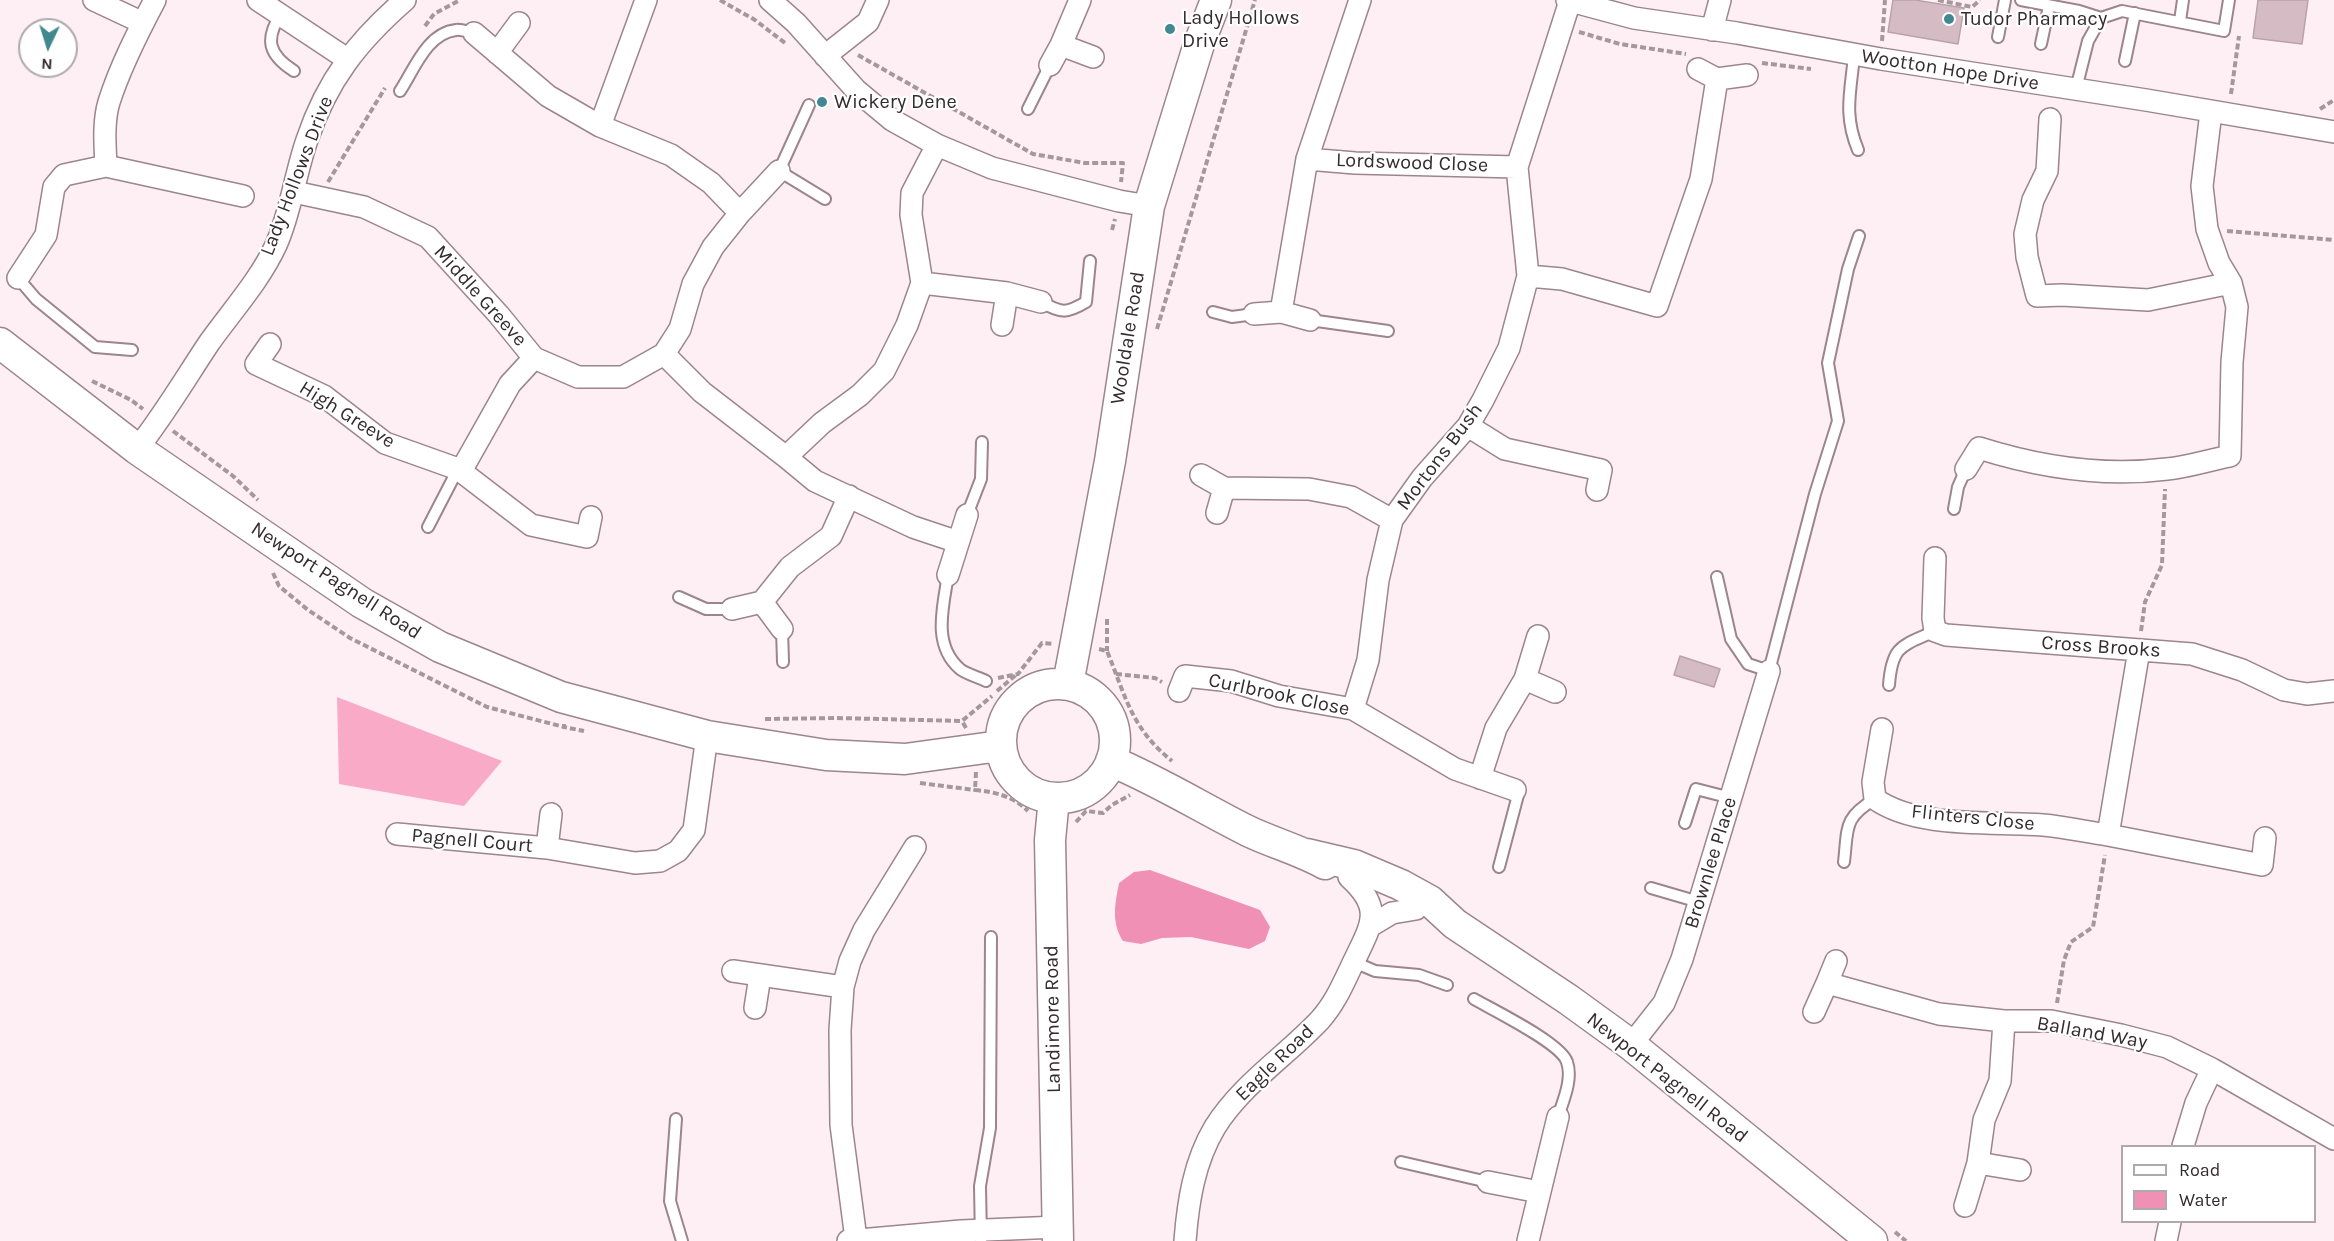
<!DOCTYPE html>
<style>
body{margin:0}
#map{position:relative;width:2334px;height:1241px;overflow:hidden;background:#feeff4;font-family:Karla,sans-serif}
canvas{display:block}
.legend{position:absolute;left:2121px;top:1145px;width:195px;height:78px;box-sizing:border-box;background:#fff;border:2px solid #aeaaab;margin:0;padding:8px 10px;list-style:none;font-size:18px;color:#342b2e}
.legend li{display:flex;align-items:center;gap:12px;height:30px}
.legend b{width:30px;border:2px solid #aeaaab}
.north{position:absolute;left:18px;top:18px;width:60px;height:60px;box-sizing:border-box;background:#fff;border:2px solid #aeaaab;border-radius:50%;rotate:184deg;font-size:16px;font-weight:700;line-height:24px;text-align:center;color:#342b2e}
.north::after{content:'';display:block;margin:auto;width:21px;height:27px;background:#418891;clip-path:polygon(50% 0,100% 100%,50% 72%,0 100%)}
</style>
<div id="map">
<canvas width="2334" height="1241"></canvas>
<ul class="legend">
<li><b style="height:8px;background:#fff"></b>Road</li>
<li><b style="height:16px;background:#f090b4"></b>Water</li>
</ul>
<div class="north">N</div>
</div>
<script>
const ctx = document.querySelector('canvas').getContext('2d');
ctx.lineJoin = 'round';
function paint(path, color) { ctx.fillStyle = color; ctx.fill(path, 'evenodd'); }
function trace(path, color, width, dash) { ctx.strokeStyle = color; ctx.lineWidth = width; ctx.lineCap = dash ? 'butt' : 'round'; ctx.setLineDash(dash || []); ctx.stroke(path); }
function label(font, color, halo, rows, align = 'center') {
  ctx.font = font + ' Karla,sans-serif'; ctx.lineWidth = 4.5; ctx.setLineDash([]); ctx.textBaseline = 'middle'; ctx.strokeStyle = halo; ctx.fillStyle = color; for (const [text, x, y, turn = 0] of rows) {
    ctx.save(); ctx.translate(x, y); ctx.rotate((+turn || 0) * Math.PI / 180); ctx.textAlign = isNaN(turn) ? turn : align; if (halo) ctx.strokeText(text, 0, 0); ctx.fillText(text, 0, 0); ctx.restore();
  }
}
const forest = new Path2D(`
 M 337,697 L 502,761 L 464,806 L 339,784 Z`);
const water = new Path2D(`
 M 1150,870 L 1260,910 L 1270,927 L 1265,941 L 1249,949 L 1191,937 L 1162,938 L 1141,944 L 1123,941 C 1111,922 1115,904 1119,883 L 1134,872 Z`);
const building = new Path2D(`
 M 1893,0 L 1915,0 L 1964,8 L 1958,44 L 1888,32 Z
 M 2258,0 L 2308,0 L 2302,44 L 2253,38 Z
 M 1680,656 L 1720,669 L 1714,687 L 1674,675 Z`);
const path = new Path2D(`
 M 720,0 L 755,20 L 785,43
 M 1938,0 L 1972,7 L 1980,0
 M 425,26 L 434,14 L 460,0
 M 1579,32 L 1620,44 L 1686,54
 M 1882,41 L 1885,0
 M 858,55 L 1033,154 L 1085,163 L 1123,163 L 1121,182
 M 1762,63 L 1811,69
 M 2231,94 L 2239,36
 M 2320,109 L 2334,100
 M 328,182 L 385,88
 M 1112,230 L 1115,219
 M 2227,231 L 2334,240
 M 1157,329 L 1255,0
 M 92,381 L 131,400 L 143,409
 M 173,431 L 233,476 L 258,500
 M 273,573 L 279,586 L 308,610 L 350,638 L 487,707 L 564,727
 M 1107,619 L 1107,651
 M 2141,631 L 2145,602 L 2162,565 L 2165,489
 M 1099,649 L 1107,651 C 1126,697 1131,728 1172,761
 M 1116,674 L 1155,678 L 1162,682
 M 998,678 L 1018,674 L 1042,643 L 1053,644
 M 997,691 L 1017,674
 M 765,719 L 837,718 L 962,721
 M 564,724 L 564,727 L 584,731
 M 966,728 L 962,721 L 992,696
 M 976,772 L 975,790 C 995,792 1013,796 1028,811
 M 920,783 L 975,790
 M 1076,822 L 1086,811 L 1103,813 L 1112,805 L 1130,795
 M 2057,1003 L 2064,960 L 2071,942 L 2093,927 L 2105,855
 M 1895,1232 L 1906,1241`);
const lane = new Path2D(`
 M 2021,0 L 2079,11 L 2101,18
 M 281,14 C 264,40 269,55 294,71
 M 2180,21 L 2183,0
 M 1998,37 L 2005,0
 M 2041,44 L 2049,6
 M 1854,55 C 1851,91 1843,114 1858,150
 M 2125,61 L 2135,13
 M 2076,89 L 2088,41 L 2101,18 L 2122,11 L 2224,31 L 2229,0
 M 400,91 C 414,70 427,33 456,30 C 461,29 468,32 474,33
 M 809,105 L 779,171 L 825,199
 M 1028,109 L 1050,65
 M 18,278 L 36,299 L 95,347 L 132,350
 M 1041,302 C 1061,313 1066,314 1086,302 L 1090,261
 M 1213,312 L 1232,317 L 1254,314
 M 1310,320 L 1388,331
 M 1954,509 L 1958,487 L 1966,469
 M 967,515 L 981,479 L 982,442
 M 428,527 L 458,469
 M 948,575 C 943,607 932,645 960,669 C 966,674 978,677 986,681
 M 1717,577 L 1731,639 L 1748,664 L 1769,671 L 1815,494 L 1838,421 L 1828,363 L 1848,269 L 1859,236
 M 679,597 L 706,609 L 732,609
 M 782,629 L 783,662
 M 1889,685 C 1892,645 1902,646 1935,631
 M 1685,823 L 1696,789 L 1731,798
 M 1844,862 C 1848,828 1843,818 1875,799
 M 1499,867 L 1518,795 L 1515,790
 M 1651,888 L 1699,902
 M 1354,962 L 1375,971 L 1419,975 L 1447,985
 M 1474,999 C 1493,1010 1561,1043 1567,1062 C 1573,1079 1563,1101 1558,1117
 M 676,1119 L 670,1201 L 682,1241
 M 1401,1162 L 1488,1182
 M 981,1241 L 980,1186 L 990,1128 L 991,937`);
const street = new Path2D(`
 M 94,0 L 143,23
 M 258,0 L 347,59
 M 770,0 L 796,23 L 856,90 L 892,120 L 937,145 L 992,168 L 1119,201 L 1149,206
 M 1567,0 L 1634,18 L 1737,33 L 1881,59 L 2146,100 L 2334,132
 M 1712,30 L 1720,0
 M 474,33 L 548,96 L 600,126 L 671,155 L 711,183 L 740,213
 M 1061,45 L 1093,57
 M 497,53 L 519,23
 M 825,56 L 868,22 L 878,0
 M 1050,65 L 1061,45 L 1080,0
 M 1717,79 L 1747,75
 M 2050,119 L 2047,171 L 2033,200 L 2025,234 L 2027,257 L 2037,296 L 2062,295 L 2148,300 L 2231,283
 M 600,126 L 646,0
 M 1307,159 L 1355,163 L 1517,167
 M 106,166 C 105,145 103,122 109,102 C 120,67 138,32 155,0
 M 294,192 L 364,207 L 428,237 L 499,315 L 534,358 L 578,377 L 623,377 L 664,354 L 702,392 L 786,457 L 815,481 L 913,527 L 958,542
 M 1528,276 L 1562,279 L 1657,306 L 1701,179 L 1717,79 L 1698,69
 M 18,278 L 46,235 L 54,187 L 64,175 L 106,166 L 243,196
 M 922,283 L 1007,293 L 1041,302
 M 1254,314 L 1281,312
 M 1310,320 L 1281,312 L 1307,159 L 1360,0
 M 1002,325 L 1007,293
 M 270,344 L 256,364 L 324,396 L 385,443 L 458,469 L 531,525 L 587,537 L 591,517
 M 664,354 L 680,329 L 693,284 L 713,247 L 740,213 L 779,171
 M 1468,426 L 1505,449 L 1601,470 L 1597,490
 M 137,449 C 164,415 185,379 209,343 C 231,312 260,280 276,245 C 291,212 295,174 307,140 C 327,80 358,41 405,0
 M 786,457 L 822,423 L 860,395 L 884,371 L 907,325 L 922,283 L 911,215 L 912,193 L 937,145
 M 1966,469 L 1979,448 C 2039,467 2103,477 2167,469 C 2188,467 2209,460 2230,456 L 2232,362 L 2237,307 L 2231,283 L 2219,263 L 2207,229 L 2202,186 L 2211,112
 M 461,471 L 510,384 L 534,358
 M 1201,475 L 1224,488
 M 1217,513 L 1224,488 L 1309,489 L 1351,497 L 1392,520
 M 1935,558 L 1933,618 L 1935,631 L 1946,635 L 2192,654 L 2242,670 L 2284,690 L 2307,694 L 2334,691
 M 948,575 L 967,515
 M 762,602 L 790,567 L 831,536 L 849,496
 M 732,609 L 762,602 L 782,629
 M 1525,679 L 1555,692
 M 1179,691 L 1185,676 L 1231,681 L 1279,696 L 1353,709 L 1455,769 L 1515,790
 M 1353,709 L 1368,660 L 1378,580 L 1392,520 L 1422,478 L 1468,426 L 1483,400 L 1509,348 L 1528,276 L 1517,167 L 1570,1
 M 1882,729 L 1873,782 L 1875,799 C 1918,829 1992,821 2043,825 C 2065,827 2087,832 2108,835 L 2139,650
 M 1480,778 L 1496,728 L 1525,679 L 1538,636
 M 397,834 L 547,848 L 635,863 L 660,861 L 678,851 L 694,830 L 707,736
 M 2108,835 L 2262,865 L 2265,838
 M 547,848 L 551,814
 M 1372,925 L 1392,913 L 1416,909
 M 733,971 L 843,987
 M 1827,983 L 1836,961
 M 755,1008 L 760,976
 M 1814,1012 L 1827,983 L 1939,1014 L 2004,1021 L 2051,1021 L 2121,1035 L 2167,1047 L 2212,1069 L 2334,1139
 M 2004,1021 L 2000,1081 L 1984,1120 L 1978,1163 L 2020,1170
 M 1631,1045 L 1664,1003 L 1682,959 L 1769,671
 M 2183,1146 L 2196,1103 L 2212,1069
 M 1488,1182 L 1539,1192
 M 1965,1206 L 1978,1163
 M 856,1239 L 841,1125 L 840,1030 L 843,987 L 850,961 L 864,930 L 915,847
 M 848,1241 L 961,1231 L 1058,1227
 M 1185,1241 C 1188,1202 1194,1162 1215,1127 C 1242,1084 1285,1057 1320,1020 C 1337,1001 1345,979 1356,957 C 1373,922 1382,907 1349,877
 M 1528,1241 L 1558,1117
 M 2166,1241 L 2170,1222`);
const secondary = new Path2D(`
 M 0,343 L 137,449 L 362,603 L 440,647 L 561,697 L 707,736 L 826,755 L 905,759 L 1000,746
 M1001 741a57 57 0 1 1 114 0a57 57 0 1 1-114 0Z
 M 1068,684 L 1110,461 L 1149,206 L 1199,44 L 1216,0
 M 1111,761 C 1159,781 1202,808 1248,831 C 1273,843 1300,850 1325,864
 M 1054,798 L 1050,840 L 1058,1241
 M 1307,854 L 1354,865 L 1401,885 L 1430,901 L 1455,924 L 1569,1000 L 1631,1045 L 1872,1241`);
const markers = [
 [1949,19,6,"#418891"],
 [1170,29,6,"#418891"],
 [822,102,6,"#418891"]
];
const poiNames = [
 ["Lady Hollows",1182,18],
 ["Drive",1182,41],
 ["Tudor Pharmacy",1961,19],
 ["Wickery Dene",834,102]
];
const streetNames = [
 ["Wootton Hope Drive",1950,70,9],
 ["Lordswood Close",1412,163,2],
 ["Lady Hollows Drive",297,176,-69],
 ["Middle Greeve",480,296,48],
 ["Wooldale Road",1128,338,-81],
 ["High Greeve",347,415,32],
 ["Mortons Bush",1440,457,-53],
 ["Newport Pagnell Road",336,581,33],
 ["Cross Brooks",2101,647,4],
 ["Curlbrook Close",1279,695,12],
 ["Flinters Close",1973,818,6],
 ["Pagnell Court",472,841,5],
 ["Brownlee Place",1711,863,-73],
 ["Landimore Road",1053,1019,-91],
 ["Balland Way",2092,1033,10],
 ["Eagle Road",1275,1063,-44],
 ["Newport Pagnell Road",1667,1078,38]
];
paint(forest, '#f9aac6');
paint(water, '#f090b4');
paint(building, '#d5bcc4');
trace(building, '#baa2aa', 1.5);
trace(lane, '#9c858c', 14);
trace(street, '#9c858c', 24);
trace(secondary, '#9c858c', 33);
trace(path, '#a4989c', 4, [6, 3]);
trace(lane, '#fff', 10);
trace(street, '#fff', 21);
trace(secondary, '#fff', 30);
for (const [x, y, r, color] of markers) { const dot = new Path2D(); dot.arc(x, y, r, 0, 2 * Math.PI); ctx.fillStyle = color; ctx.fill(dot); trace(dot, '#fff', 2); }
label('20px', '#342b2e', '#fff', poiNames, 'left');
label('20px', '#342b2e', '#fff', streetNames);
</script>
